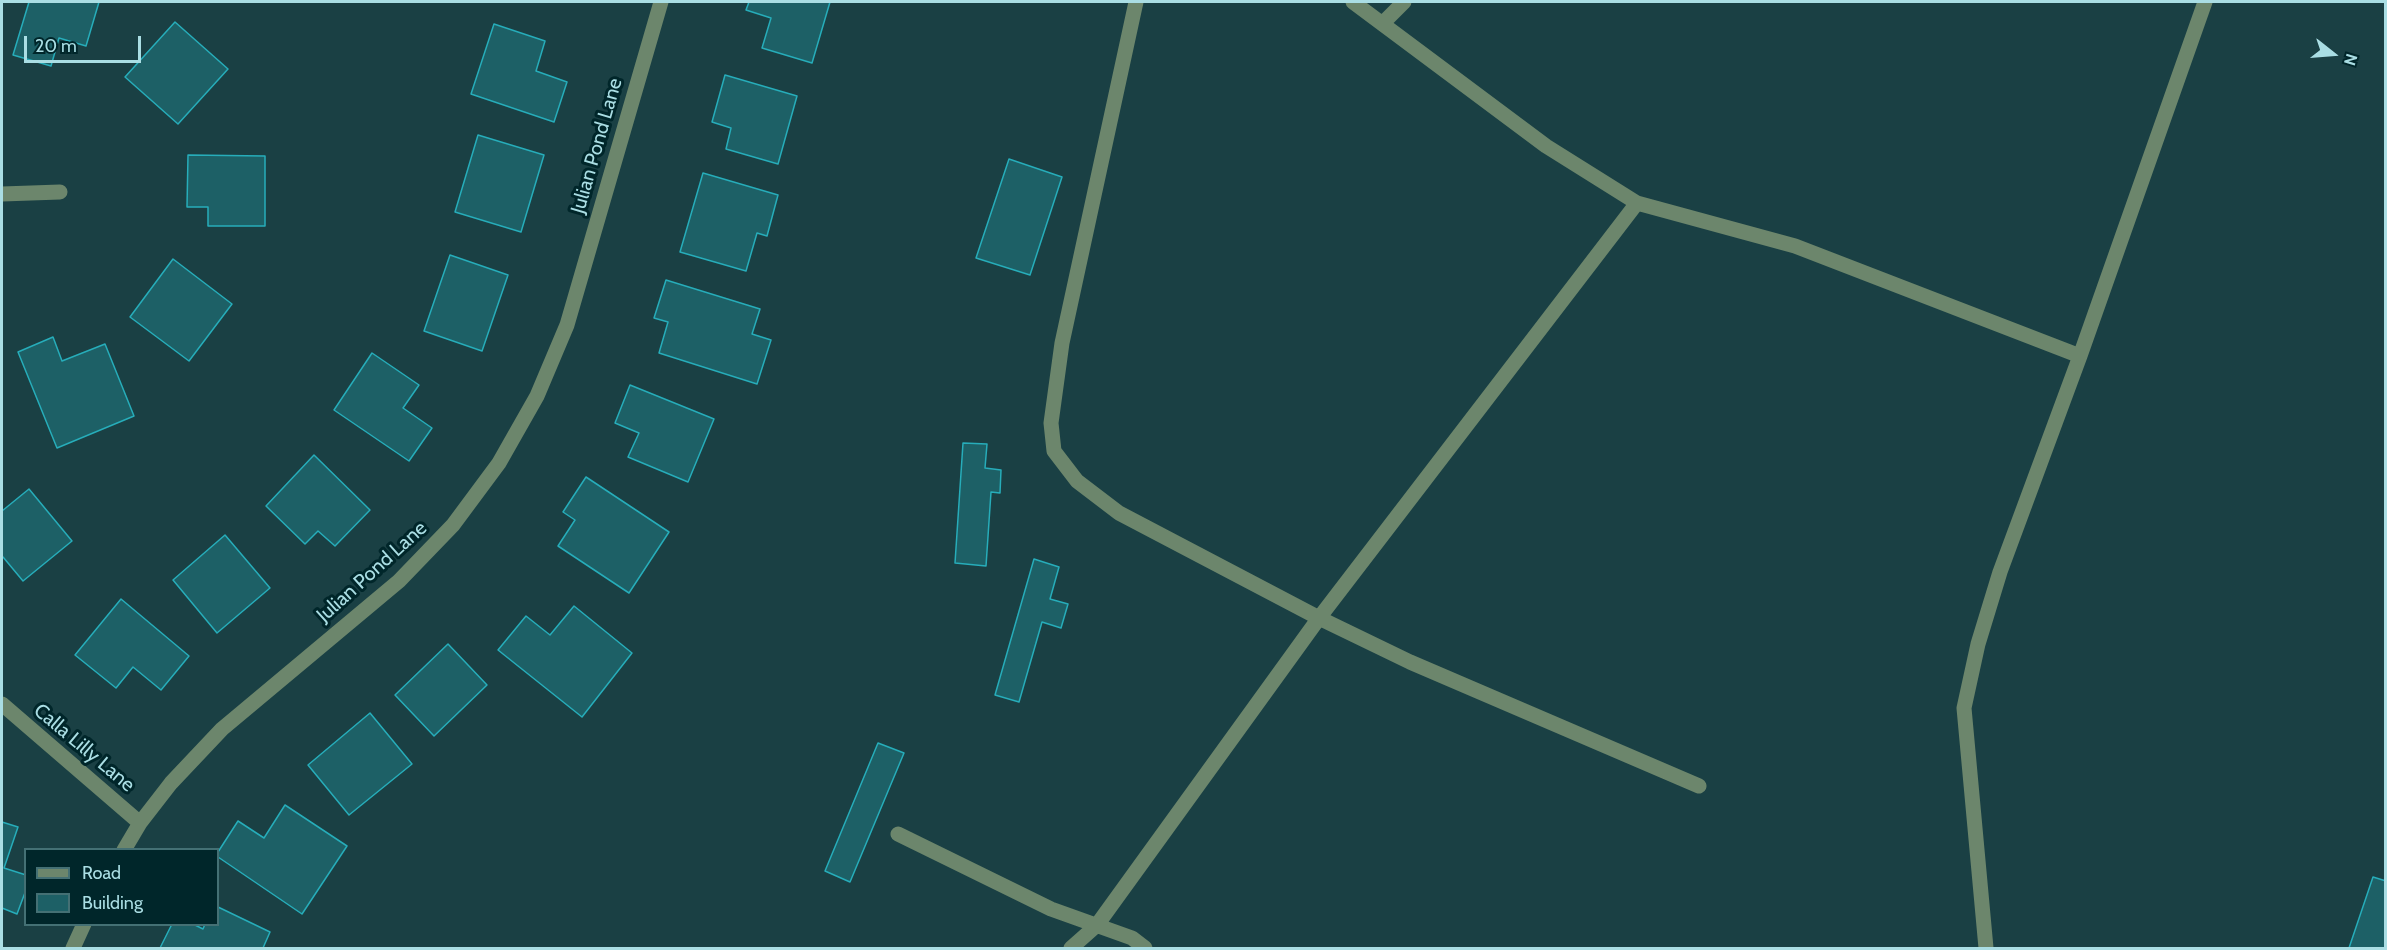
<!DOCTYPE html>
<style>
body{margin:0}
#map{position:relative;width:2387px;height:950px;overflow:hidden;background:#1a4044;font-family:Cabin,sans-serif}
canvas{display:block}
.frame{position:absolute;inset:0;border:3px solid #aadee4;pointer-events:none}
.legend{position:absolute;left:24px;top:848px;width:195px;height:78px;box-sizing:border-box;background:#00262a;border:2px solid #447074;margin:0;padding:8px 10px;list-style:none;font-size:18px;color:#aadee4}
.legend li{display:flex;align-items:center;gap:12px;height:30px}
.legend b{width:30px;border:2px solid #447074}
.north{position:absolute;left:2303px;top:24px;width:60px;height:60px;-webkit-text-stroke:4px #00262a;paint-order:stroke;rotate:107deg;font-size:16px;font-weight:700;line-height:24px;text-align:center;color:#aadee4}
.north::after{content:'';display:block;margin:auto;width:21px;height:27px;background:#aadee4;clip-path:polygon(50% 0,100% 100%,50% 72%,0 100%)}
.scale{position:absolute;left:24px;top:36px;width:117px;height:27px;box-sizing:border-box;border:3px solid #aadee4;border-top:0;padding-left:8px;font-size:18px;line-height:21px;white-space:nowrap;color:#aadee4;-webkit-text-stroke:4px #00262a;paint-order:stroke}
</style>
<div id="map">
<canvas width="2387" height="950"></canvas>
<div class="frame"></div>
<ul class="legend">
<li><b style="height:8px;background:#6c866c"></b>Road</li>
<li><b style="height:16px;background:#1d6066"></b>Building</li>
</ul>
<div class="north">N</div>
<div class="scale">20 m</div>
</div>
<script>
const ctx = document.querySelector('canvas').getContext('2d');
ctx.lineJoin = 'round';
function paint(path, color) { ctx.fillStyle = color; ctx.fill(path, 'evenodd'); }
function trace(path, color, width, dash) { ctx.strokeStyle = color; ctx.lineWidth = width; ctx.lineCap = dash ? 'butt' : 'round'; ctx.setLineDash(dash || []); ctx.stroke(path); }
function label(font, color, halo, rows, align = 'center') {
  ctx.font = font + ' Cabin,sans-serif'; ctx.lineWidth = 6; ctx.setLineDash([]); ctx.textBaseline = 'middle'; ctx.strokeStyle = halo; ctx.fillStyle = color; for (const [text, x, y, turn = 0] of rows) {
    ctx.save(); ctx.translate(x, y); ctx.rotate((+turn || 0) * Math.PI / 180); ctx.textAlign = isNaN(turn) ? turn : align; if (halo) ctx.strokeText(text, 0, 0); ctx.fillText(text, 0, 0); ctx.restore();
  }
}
const building = new Path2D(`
 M 29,2 L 99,2 L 86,46 L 59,38 L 51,66 L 13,55 Z
 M 749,2 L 830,2 L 812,63 L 762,48 L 771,18 L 746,10 Z
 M 175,22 L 228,69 L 178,124 L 125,77 Z
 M 494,24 L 545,41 L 536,71 L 567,82 L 554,122 L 471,94 Z
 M 725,75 L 797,96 L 778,164 L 726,149 L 731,128 L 712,122 Z
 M 478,135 L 544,155 L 521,232 L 455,212 Z
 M 188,155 L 265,156 L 265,226 L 208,226 L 208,207 L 187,207 Z
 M 1009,159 L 1062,177 L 1030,275 L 976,258 Z
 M 703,173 L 778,195 L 767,236 L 757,233 L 746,271 L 680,252 Z
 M 450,255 L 508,275 L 482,351 L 424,331 Z
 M 173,259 L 232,304 L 189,361 L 130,317 Z
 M 666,280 L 760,309 L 752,334 L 771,340 L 757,384 L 659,353 L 668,322 L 654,318 Z
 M 53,337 L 62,361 L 105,344 L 134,416 L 57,448 L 18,352 Z
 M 372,353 L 419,385 L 403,408 L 432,428 L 409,461 L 334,410 Z
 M 630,385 L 714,419 L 688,482 L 628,457 L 639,433 L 615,423 Z
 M 963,443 L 987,444 L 985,468 L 1001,470 L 1000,493 L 991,492 L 986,566 L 955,563 Z
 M 314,455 L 370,510 L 335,546 L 318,531 L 305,544 L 266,506 Z
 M 586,477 L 669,532 L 629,593 L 558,546 L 575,520 L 563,512 Z
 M 29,489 L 72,541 L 23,581 L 3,557 L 2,558 L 2,511 Z
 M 225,535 L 270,588 L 217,633 L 173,580 Z
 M 1034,559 L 1059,567 L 1050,599 L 1068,604 L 1061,628 L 1042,622 L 1019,702 L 995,695 Z
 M 121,599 L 189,656 L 161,690 L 133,667 L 116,688 L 75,655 Z
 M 574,606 L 632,653 L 582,717 L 498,650 L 526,616 L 550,635 Z
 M 448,644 L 487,685 L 434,736 L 395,695 Z
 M 370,713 L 412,764 L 349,815 L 308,765 Z
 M 878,743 L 904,753 L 850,882 L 825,871 Z
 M 285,805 L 347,846 L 302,914 L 218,857 L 218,852 L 238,821 L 264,838 Z
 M 2,822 L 18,827 L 4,868 L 26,875 L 26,890 L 17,914 L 2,908 Z
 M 2373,877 L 2386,881 L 2386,948 L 2349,948 Z
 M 218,907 L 270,932 L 263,948 L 160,948 L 172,924 L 193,924 L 203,929 L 205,924 L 218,924 Z`);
const minor = new Path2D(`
 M 1136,2 L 1062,343 L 1051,423 L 1054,451 L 1077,481 L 1119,513 L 1319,618 L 1410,662 L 1699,786
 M 1353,2 L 1546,146 L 1637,203 L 1795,246 L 2080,356
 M 1383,23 L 1404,2
 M 2,194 L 60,192
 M 2,704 L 140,823
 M 898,834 L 1051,909 L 1132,938 L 1145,948
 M 124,850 L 140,823 L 171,783 L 222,729 L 399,581 L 453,525 L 499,463 L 537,396 L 567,325 L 661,2
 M 73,948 L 84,924
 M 1071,948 L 1097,925 L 1319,618 L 1637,203
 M 1986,948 L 1964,708 L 1978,644 L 2000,572 L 2080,356 L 2205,2`);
const streetNames = [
 ["Julian Pond Lane",597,146,-74],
 ["Julian Pond Lane",372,572,-42],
 ["Calla Lilly Lane",84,748,40]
];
paint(building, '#1d6066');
trace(building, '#27adba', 1.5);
trace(minor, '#6c866c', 15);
label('20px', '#aadee4', '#00262a', streetNames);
</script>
